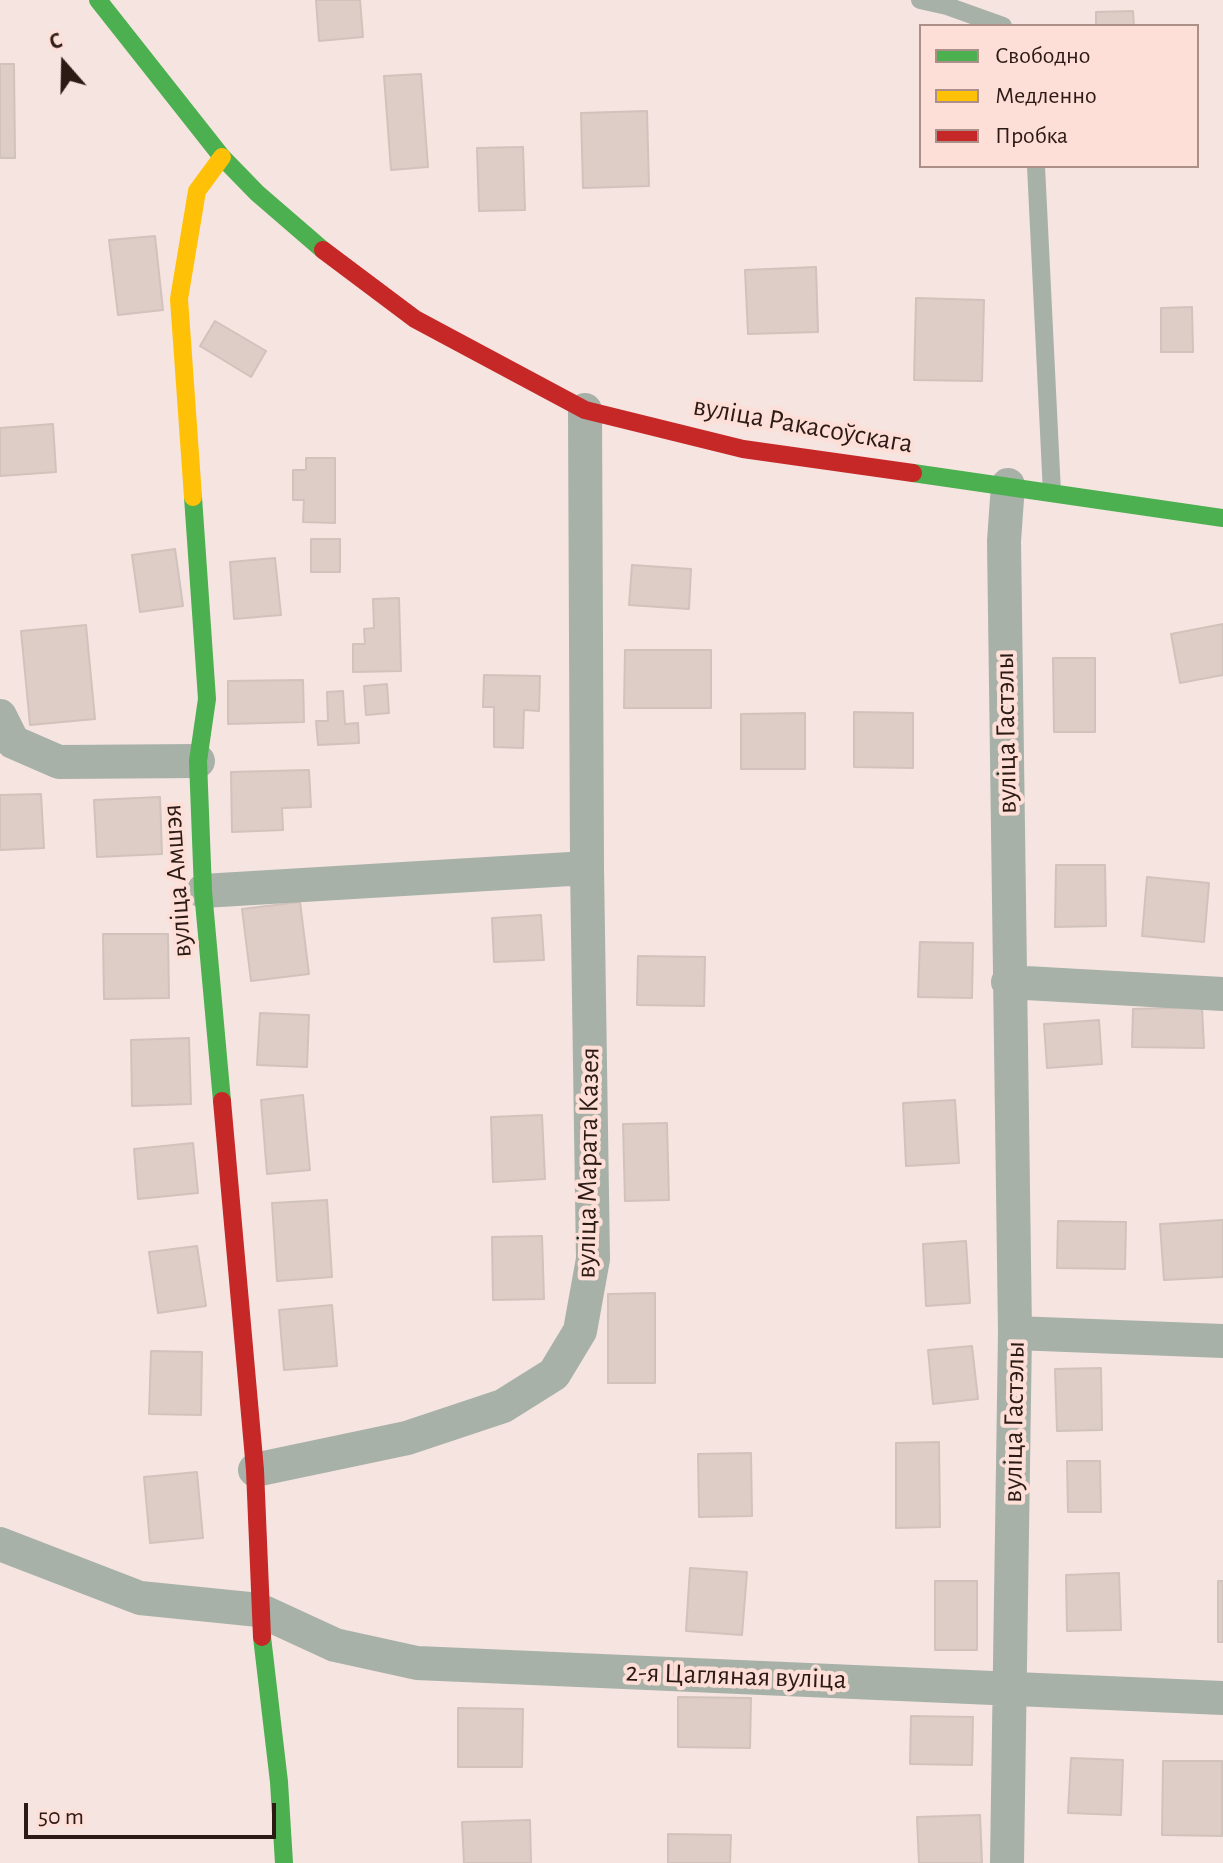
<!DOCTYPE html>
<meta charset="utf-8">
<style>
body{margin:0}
#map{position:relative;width:1223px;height:1863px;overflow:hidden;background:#f5e4e0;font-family:"Alegreya Sans",sans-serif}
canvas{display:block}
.legend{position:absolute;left:919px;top:24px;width:280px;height:144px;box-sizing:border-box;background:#fedfd7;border:2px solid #aa9089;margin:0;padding:10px 14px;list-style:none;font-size:24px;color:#2c1a15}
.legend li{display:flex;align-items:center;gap:16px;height:40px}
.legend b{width:40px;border:2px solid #aa9089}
.north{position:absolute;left:24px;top:24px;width:80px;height:80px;-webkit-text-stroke:6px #fedfd7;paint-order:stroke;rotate:340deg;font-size:22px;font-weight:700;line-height:32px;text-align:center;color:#2c1a15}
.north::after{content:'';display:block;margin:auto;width:28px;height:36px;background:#2c1a15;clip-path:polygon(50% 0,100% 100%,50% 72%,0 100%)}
.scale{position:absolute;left:24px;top:1803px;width:252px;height:36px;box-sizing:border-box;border:4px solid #2c1a15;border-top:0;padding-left:10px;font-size:24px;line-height:28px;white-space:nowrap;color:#2c1a15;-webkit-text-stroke:6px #fedfd7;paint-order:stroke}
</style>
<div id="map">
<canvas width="1223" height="1863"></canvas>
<ul class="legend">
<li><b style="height:10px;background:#4caf50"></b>Свободно</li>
<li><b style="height:10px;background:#ffc107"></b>Медленно</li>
<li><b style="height:10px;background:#c62828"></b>Пробка</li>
</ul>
<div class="north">С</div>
<div class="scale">50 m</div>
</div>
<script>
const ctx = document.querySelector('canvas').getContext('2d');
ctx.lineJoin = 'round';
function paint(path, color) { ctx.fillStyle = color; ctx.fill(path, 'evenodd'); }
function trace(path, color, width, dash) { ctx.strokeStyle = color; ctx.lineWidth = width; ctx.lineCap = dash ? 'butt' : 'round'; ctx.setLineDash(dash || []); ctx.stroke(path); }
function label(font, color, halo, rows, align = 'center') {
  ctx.font = font + ' "Alegreya Sans",sans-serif'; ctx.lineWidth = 8; ctx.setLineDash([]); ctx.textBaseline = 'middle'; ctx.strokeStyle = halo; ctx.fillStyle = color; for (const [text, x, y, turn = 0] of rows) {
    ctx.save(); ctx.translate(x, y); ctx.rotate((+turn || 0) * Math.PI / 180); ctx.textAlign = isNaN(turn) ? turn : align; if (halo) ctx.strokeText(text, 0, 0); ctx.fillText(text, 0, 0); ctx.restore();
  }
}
const building = new Path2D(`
 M 316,0 L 360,0 L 363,37 L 319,41 Z
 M 1133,11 L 1134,26 L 1096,26 L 1096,12 Z
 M 0,64 L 14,64 L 15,158 L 0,158 Z
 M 421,74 L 428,167 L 391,170 L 384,76 Z
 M 647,111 L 649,186 L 583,188 L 581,113 Z
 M 523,147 L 525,210 L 479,211 L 477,148 Z
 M 155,236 L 163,310 L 118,315 L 109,240 Z
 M 816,267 L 818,332 L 748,334 L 745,270 Z
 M 916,298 L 984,300 L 982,381 L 914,380 Z
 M 1192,307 L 1193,352 L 1161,352 L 1161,308 Z
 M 215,321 L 266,351 L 251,377 L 200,346 Z
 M 53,424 L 56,472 L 0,476 L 0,428 Z
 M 306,458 L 335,458 L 335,523 L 303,522 L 304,500 L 293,500 L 293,470 L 306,470 Z
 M 311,539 L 340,539 L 340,572 L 311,572 Z
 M 175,549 L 183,606 L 140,612 L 132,555 Z
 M 275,558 L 281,615 L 234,619 L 230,562 Z
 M 632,565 L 691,569 L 689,609 L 629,605 Z
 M 399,598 L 401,671 L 353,672 L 353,644 L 365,644 L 364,629 L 374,628 L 373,599 Z
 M 1223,624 L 1223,675 L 1180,683 L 1171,634 Z
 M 86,625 L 95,719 L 30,725 L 21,631 Z
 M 625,650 L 711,650 L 711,708 L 624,708 Z
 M 1053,658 L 1095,658 L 1095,732 L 1054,732 Z
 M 484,675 L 540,676 L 539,711 L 524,710 L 523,748 L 494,747 L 494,707 L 483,707 Z
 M 303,680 L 304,722 L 228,724 L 228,681 Z
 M 387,684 L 389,713 L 366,715 L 364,686 Z
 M 343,691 L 345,724 L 358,723 L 359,743 L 318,745 L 316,721 L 328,721 L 327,692 Z
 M 854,712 L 913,713 L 913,768 L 854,767 Z
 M 805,713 L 805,769 L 741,769 L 741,714 Z
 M 309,770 L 311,807 L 282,808 L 283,830 L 232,832 L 231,772 Z
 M 41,794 L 44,848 L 0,850 L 0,795 Z
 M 160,797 L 162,854 L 97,857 L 94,800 Z
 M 1056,865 L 1105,865 L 1106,926 L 1055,927 Z
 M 1147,877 L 1209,883 L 1204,942 L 1142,936 Z
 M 300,902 L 309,974 L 251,981 L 242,909 Z
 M 541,915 L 544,960 L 494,962 L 492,918 Z
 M 103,934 L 168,934 L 169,998 L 104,999 Z
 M 920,942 L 973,943 L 972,998 L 918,997 Z
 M 638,956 L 705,957 L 704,1006 L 637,1005 Z
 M 1202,1007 L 1204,1048 L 1132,1047 L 1133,1009 Z
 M 260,1013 L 309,1015 L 307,1067 L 257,1065 Z
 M 1099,1020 L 1102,1064 L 1047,1068 L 1044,1024 Z
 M 189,1038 L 191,1104 L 132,1106 L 131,1040 Z
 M 303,1095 L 310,1170 L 267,1174 L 261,1100 Z
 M 955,1100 L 959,1163 L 906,1166 L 903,1103 Z
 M 542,1115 L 545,1179 L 493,1182 L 491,1117 Z
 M 667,1123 L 669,1200 L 625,1201 L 623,1124 Z
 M 193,1143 L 198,1193 L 138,1199 L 134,1149 Z
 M 327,1200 L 332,1277 L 277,1281 L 272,1203 Z
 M 1223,1220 L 1223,1277 L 1164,1280 L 1160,1224 Z
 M 1058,1221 L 1126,1222 L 1125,1269 L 1057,1268 Z
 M 542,1236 L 544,1299 L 493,1300 L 492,1237 Z
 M 966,1241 L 970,1303 L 926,1306 L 923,1244 Z
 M 197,1246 L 206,1306 L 158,1313 L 149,1252 Z
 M 655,1293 L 655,1383 L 608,1383 L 608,1294 Z
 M 332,1305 L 337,1366 L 284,1370 L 279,1310 Z
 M 972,1346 L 978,1399 L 933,1404 L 928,1350 Z
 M 151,1351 L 202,1352 L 201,1415 L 149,1414 Z
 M 1101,1368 L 1102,1430 L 1057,1431 L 1055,1369 Z
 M 939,1442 L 940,1527 L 896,1528 L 896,1443 Z
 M 751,1453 L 752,1516 L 699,1517 L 698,1454 Z
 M 1067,1461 L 1100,1461 L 1101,1512 L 1068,1512 Z
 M 197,1472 L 203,1538 L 150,1543 L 144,1477 Z
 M 690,1568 L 747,1572 L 742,1635 L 686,1631 Z
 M 1119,1573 L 1121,1630 L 1067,1631 L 1066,1575 Z
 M 935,1581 L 977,1581 L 977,1650 L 935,1650 Z
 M 1218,1581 L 1223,1581 L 1223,1642 L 1218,1642 Z
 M 678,1697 L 751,1698 L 750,1748 L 678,1747 Z
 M 458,1708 L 523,1709 L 522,1767 L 458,1767 Z
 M 911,1716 L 973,1717 L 972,1765 L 910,1764 Z
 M 1071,1758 L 1123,1760 L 1121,1815 L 1068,1813 Z
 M 1163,1761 L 1222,1761 L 1222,1836 L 1162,1835 Z
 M 980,1815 L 982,1863 L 919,1863 L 917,1817 Z
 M 530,1820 L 531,1863 L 464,1863 L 462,1822 Z
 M 668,1834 L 731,1835 L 730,1863 L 668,1863 Z`);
const lane = new Path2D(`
 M 920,0 L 947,6 L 1003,26
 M 1036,166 L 1052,493`);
const street = new Path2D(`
 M 0,716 L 13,742 L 59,762 L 198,761
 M 203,891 L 587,868 L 585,410
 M 1008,982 L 1223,994
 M 1015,1333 L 1223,1341
 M 255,1470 L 407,1438 L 503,1406 L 554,1374 L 580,1331 L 593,1259 L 587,868
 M 0,1544 L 140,1598 L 259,1610 L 335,1645 L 417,1663 L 1223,1698
 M 1007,1863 L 1015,1333 L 1004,541 L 1008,485`);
const fast = new Path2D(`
 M 98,0 L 222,157 L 257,193 L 323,250
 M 913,473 L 1223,518
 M 193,497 L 207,699 L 198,761 L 203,891 L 222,1101
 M 262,1637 L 279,1782 L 284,1863`);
const slow = new Path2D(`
 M 193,497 L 179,299 L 197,191 L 222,157`);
const jam = new Path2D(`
 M 323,250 L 415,319 L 585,410 L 743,449 L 913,473
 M 222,1101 L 255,1470 L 262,1637`);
const streetNames = [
 ["вуліца Ракасоўскага",803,425,10],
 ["вуліца Гастэлы",1006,733,-91],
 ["вуліца Амшэя",177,881,-94],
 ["вуліца Марата Казея",588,1163,-89],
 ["вуліца Гастэлы",1014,1422,-89],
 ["2-я Цагляная вуліца",736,1676,2]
];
paint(building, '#ddcdc6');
trace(building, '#d1c2bb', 2);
trace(lane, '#a7b1a8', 18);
trace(street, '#a7b1a8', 34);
trace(fast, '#4caf50', 18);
trace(slow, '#ffc107', 18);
trace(jam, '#c62828', 18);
label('28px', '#2c1a15', '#fedfd7', streetNames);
</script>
